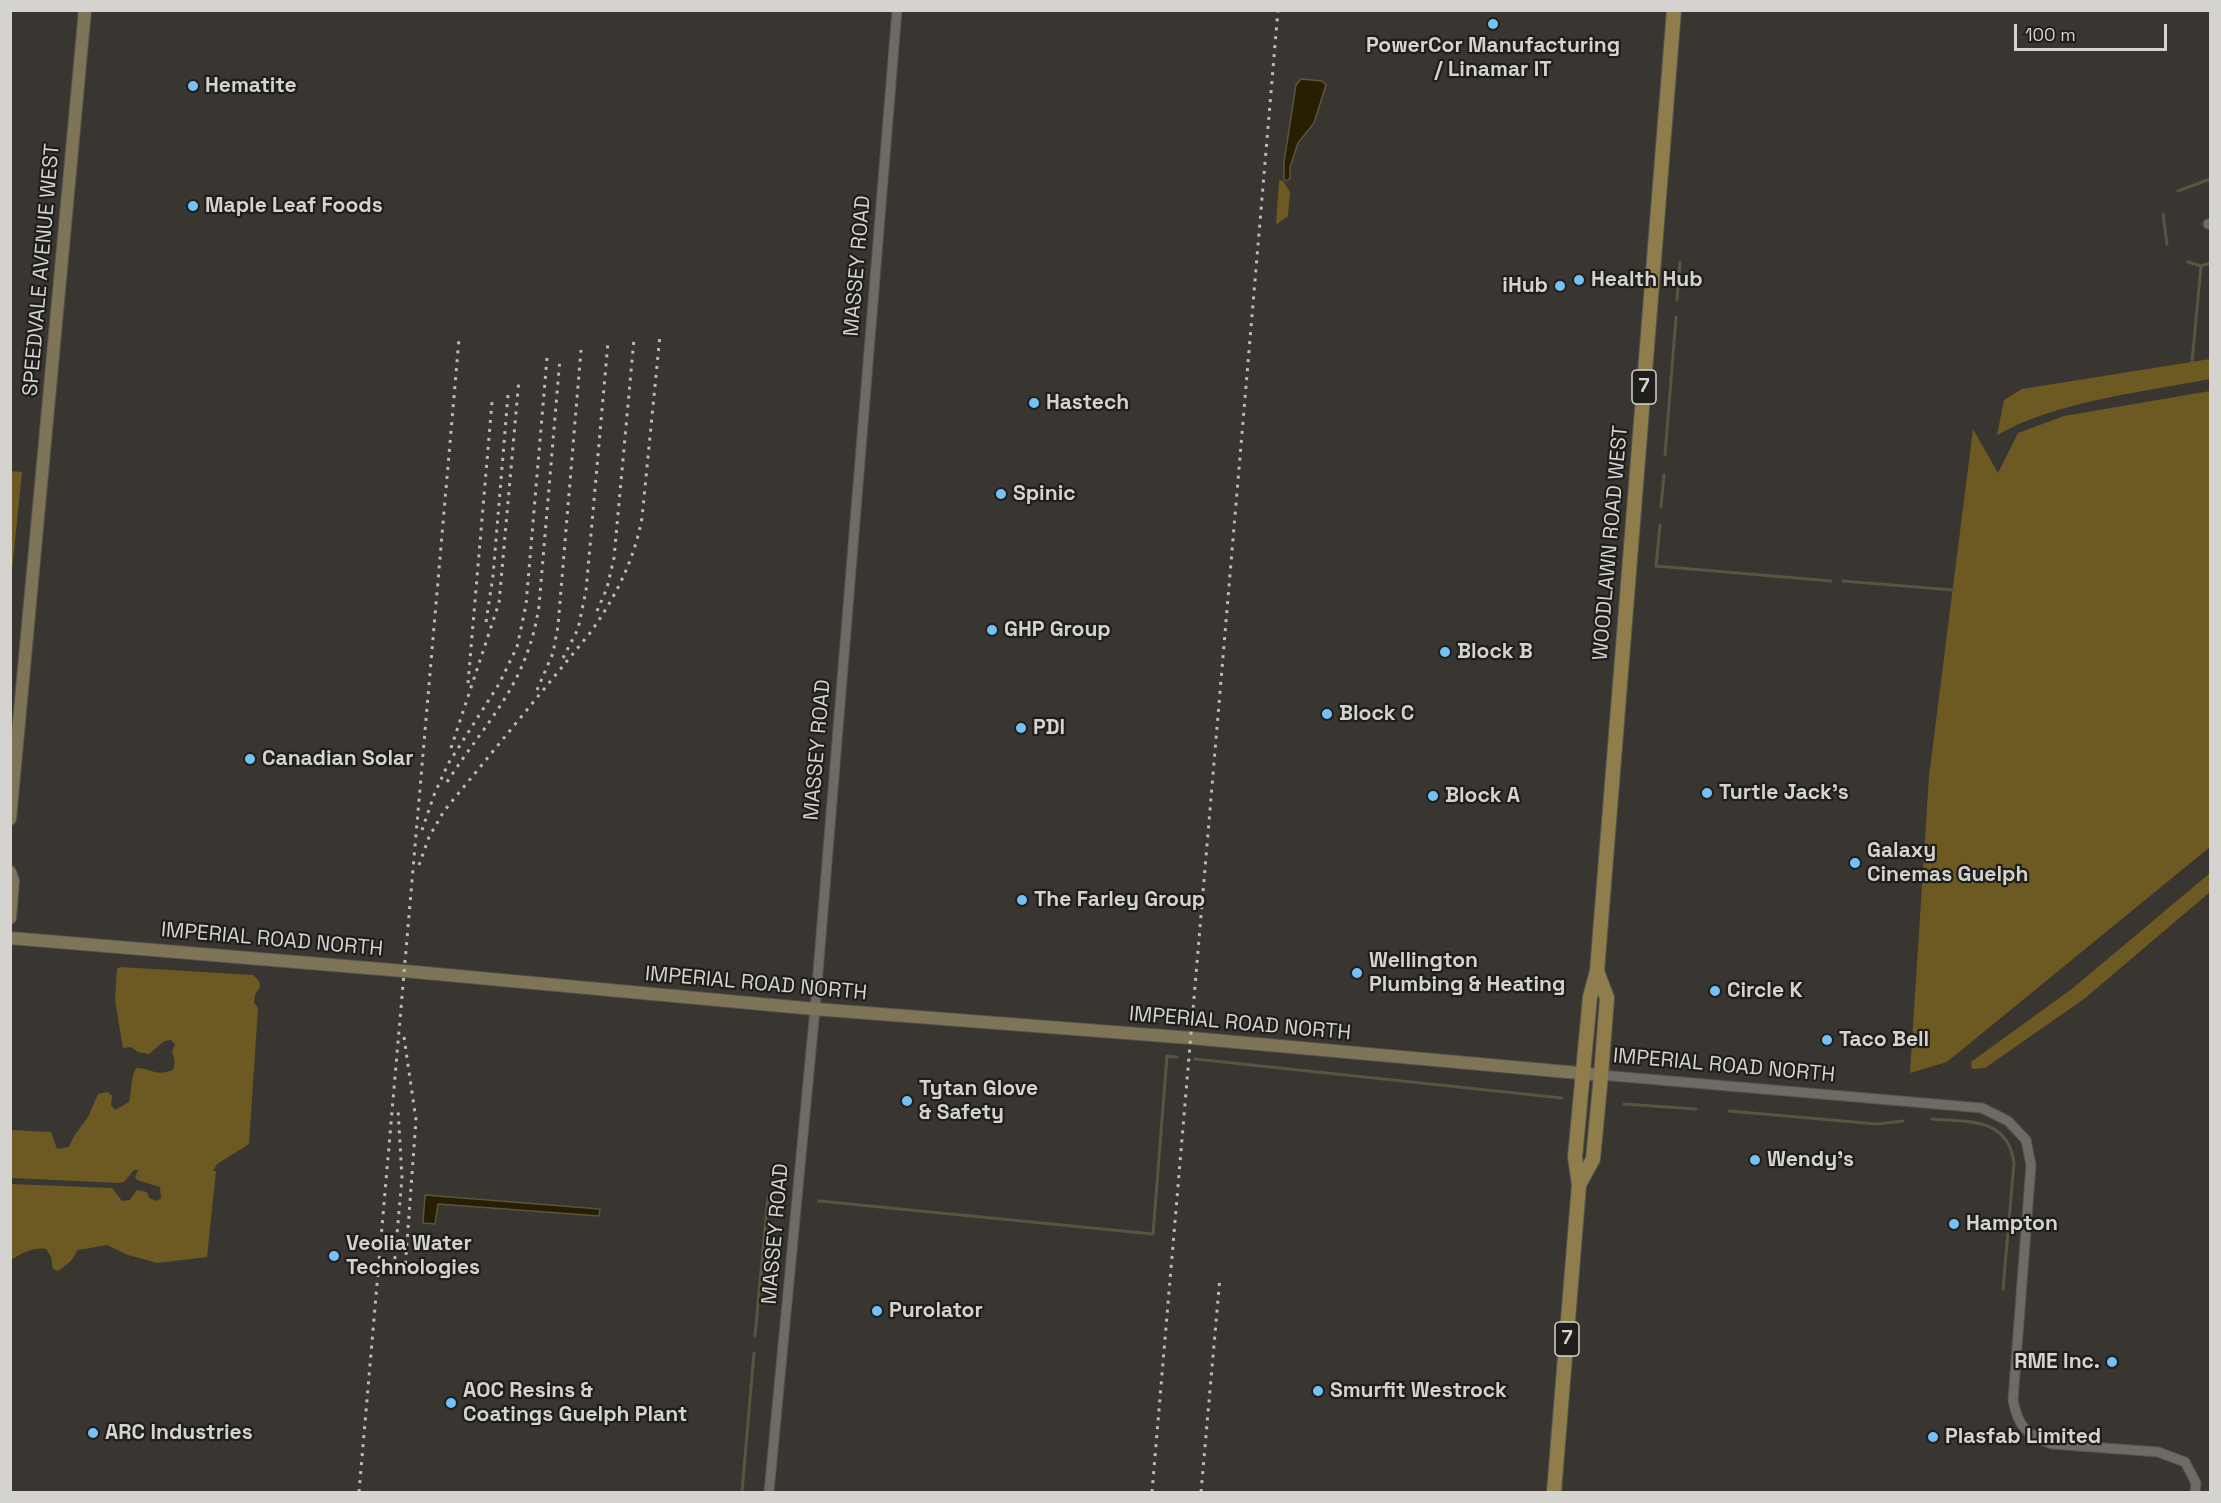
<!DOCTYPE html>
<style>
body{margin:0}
#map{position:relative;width:2221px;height:1503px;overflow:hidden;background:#393631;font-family:"Space Grotesk",sans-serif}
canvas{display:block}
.frame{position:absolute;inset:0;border:12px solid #d5d3d0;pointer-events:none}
.scale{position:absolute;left:2014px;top:24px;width:153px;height:27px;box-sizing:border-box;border:3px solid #d5d3d0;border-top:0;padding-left:8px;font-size:18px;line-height:21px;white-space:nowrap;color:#d5d3d0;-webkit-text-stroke:4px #1f1e1b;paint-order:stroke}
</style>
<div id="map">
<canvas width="2221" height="1503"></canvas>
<div class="frame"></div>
<div class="scale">100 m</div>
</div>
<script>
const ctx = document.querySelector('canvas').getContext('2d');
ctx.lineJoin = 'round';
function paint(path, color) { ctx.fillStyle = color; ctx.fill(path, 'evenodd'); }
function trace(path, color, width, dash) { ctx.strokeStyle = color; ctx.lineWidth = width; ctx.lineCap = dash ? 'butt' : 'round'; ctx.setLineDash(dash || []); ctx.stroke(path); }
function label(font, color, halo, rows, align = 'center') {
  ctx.font = font + ' "Space Grotesk",sans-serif'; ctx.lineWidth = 4.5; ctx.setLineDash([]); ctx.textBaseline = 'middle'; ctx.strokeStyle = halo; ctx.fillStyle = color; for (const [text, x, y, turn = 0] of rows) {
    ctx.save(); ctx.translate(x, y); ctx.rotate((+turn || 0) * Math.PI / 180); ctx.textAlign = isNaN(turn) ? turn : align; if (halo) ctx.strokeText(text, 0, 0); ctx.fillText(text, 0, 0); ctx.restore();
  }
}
const green = new Path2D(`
 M 1279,180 L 1283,181 L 1290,192 L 1288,216 L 1276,225 Z
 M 2210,359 L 2210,379 C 2143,392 2057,401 1997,435 L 2004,400 L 2022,389 Z
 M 2210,391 L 2210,847 L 1947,1062 L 1910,1073 L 1929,776 L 1973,429 L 1998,473 L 2018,433 L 2064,416 Z
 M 11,471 L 22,472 L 11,580 L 10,471 Z
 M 2210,873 L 2210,892 L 2084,999 L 1985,1068 L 1972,1069 L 1971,1062 L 2073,988 Z
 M 120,967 L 253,975 L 259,981 L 260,987 L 255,995 L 254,1003 L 258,1008 L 249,1144 L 217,1164 L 213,1171 L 216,1171 L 207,1257 L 157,1263 L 128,1255 L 107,1245 L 78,1250 L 71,1261 L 58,1271 L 53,1269 L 51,1257 L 46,1249 C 33,1247 22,1253 11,1260 L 11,1184 L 112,1188 L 122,1201 L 130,1200 L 137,1190 L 147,1192 L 149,1198 L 157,1201 L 161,1198 L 160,1187 L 137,1180 L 135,1177 L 138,1170 L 134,1170 L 124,1182 L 120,1183 L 11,1178 L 11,1130 L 51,1132 L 57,1149 L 69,1147 L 74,1136 L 88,1117 L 98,1094 L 108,1092 L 112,1096 L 111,1105 L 115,1110 L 129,1102 C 132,1090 130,1079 136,1068 C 152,1068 155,1077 173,1070 L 175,1062 L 172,1051 L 175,1045 L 171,1040 L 164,1041 L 149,1054 L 138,1052 L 131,1047 L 123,1048 L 115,1000 L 117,969 Z`);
const water = new Path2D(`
 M 1301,79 L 1322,81 L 1326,85 L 1314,123 L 1298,143 L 1290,167 L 1290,178 L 1287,181 L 1284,179 L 1284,162 L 1296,85 Z
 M 425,1195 L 600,1209 L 599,1216 L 438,1204 L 435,1224 L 423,1223 Z`);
const stream = new Path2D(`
 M 2178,191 L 2210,179
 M 2163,214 L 2167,244
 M 2188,262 L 2201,266 L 2210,263
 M 1677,300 L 1680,262
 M 2192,362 L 2201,266
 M 1665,455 L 1676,317
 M 1661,507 L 1664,475
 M 1660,525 L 1656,566 L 1831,581
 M 1843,581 L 1953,590
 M 1195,1059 L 1562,1098
 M 1624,1104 L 1696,1109
 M 1729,1111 L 1877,1124 L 1903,1121
 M 1932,1119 C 1968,1122 2008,1117 2014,1163 L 2003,1289
 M 819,1201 L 1153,1234 L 1167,1056 L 1177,1057
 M 755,1336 L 768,1197 L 774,1197
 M 742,1492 L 754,1353`);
const street = new Path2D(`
 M 2208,224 L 2210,224
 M 1601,1075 L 1982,1108 L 2008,1121 L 2026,1140 L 2031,1165 L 2013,1400 C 2018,1427 2027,1435 2052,1444 L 2158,1452 L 2185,1462 L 2196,1483 L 2195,1492
 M 769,1492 L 815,1009 L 897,10`);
const secondary = new Path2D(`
 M 10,819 L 85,10
 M 10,872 L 13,881 L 10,918
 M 10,938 L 404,971 L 815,1009 L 1191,1038 L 1601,1075`);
const primary = new Path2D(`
 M 1579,1185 L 1593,1159 L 1601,1075 L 1607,998 L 1597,971
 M 1554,1492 L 1579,1185 L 1575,1157 L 1590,997 L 1597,971 L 1674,10`);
const rail = new Path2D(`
 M 597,611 L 607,588 L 614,558 L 634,339
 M 486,622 L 493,576 L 508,395
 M 563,658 L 578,629 L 586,591 L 608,342
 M 468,683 L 492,402
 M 537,690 L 553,653 L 558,626 L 581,350
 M 451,748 L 499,603 L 519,379
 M 447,782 C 488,719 527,685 539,606 L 560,358
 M 422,830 L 434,795 L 448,764 L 499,684 L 517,647 L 526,605 L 547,358
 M 419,865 L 429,837 L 444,811 L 590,633 C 615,598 634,561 642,518 L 660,335
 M 404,1037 L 416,1120 L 405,1269
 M 394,1268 L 402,1178 L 398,1109
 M 359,1492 L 459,339
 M 1152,1492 L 1278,10
 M 1201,1492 L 1220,1277`);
const markers = [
 [1493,24,6,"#73c1f5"],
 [193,86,6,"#73c1f5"],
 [193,206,6,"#73c1f5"],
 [1579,280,6,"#73c1f5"],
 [1560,286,6,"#73c1f5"],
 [1034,403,6,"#73c1f5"],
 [1001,494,6,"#73c1f5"],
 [992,630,6,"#73c1f5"],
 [1445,652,6,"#73c1f5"],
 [1327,714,6,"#73c1f5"],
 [1021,728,6,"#73c1f5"],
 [250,759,6,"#73c1f5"],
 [1707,793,6,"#73c1f5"],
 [1433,796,6,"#73c1f5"],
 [1855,863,6,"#73c1f5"],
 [1022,900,6,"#73c1f5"],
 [1357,973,6,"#73c1f5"],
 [1715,991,6,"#73c1f5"],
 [1827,1040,6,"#73c1f5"],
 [907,1101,6,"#73c1f5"],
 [1755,1160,6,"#73c1f5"],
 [1954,1224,6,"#73c1f5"],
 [334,1256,6,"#73c1f5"],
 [877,1311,6,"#73c1f5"],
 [2112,1362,6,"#73c1f5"],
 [1318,1391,6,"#73c1f5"],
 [451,1403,6,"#73c1f5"],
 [93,1433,6,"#73c1f5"],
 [1933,1437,6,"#73c1f5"]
];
const shields = [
 [1644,387,24],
 [1567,1339,24]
];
const shieldNames = [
 ["7",1644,387],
 ["7",1567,1339]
];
const poiNames = [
 ["PowerCor Manufacturing",1493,46,"center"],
 ["/ Linamar IT",1493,70,"center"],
 ["Hematite",205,86],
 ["Maple Leaf Foods",205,206],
 ["Health Hub",1591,280],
 ["iHub",1548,286,"right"],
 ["Hastech",1046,403],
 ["Spinic",1013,494],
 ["GHP Group",1004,630],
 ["Block B",1457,652],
 ["Block C",1339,714],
 ["PDI",1033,728],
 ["Canadian Solar",262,759],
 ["Turtle Jack's",1719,793],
 ["Block A",1445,796],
 ["Galaxy",1867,851],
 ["Cinemas Guelph",1867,875],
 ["The Farley Group",1034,900],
 ["Wellington",1369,961],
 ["Plumbing & Heating",1369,985],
 ["Circle K",1727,991],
 ["Taco Bell",1839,1040],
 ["Tytan Glove",919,1089],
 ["& Safety",919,1113],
 ["Wendy's",1767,1160],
 ["Hampton",1966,1224],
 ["Veolia Water",346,1244],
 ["Technologies",346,1268],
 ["Purolator",889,1311],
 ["RME Inc.",2100,1362,"right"],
 ["AOC Resins &",463,1391],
 ["Coatings Guelph Plant",463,1415],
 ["Smurfit Westrock",1330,1391],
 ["ARC Industries",105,1433],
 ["Plasfab Limited",1945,1437]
];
const streetNames = [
 ["MASSEY ROAD",858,266,-85],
 ["SPEEDVALE AVENUE WEST",42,270,-85],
 ["WOODLAWN ROAD WEST",1611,543,-85],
 ["MASSEY ROAD",818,750,-85],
 ["IMPERIAL ROAD NORTH",272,940,5],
 ["IMPERIAL ROAD NORTH",756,984,5],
 ["IMPERIAL ROAD NORTH",1240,1024,5],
 ["IMPERIAL ROAD NORTH",1724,1066,5],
 ["MASSEY ROAD",776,1234,-85]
];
paint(green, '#6d5922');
paint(water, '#281e02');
trace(water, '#5c5440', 1.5);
trace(stream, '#5c5440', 3);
trace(street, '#56544f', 11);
trace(secondary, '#56544f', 14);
trace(primary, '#56544f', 16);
trace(street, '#6e6b65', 9);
trace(secondary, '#7e7458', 12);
trace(primary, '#8f7e4c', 14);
trace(rail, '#bdbbb8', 3, [3, 6]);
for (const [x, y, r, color] of markers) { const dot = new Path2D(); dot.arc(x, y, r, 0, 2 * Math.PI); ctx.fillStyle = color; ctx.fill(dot); trace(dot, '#1f1e1b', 2); }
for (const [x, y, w] of shields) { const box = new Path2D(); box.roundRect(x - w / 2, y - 17, w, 34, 4.5); ctx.fillStyle = '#1f1e1b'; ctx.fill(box); trace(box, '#d5d3d0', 1.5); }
label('bold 20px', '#d5d3d0', null, shieldNames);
label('bold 21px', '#d5d3d0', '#1f1e1b', poiNames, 'left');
label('21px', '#d5d3d0', '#1f1e1b', streetNames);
</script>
